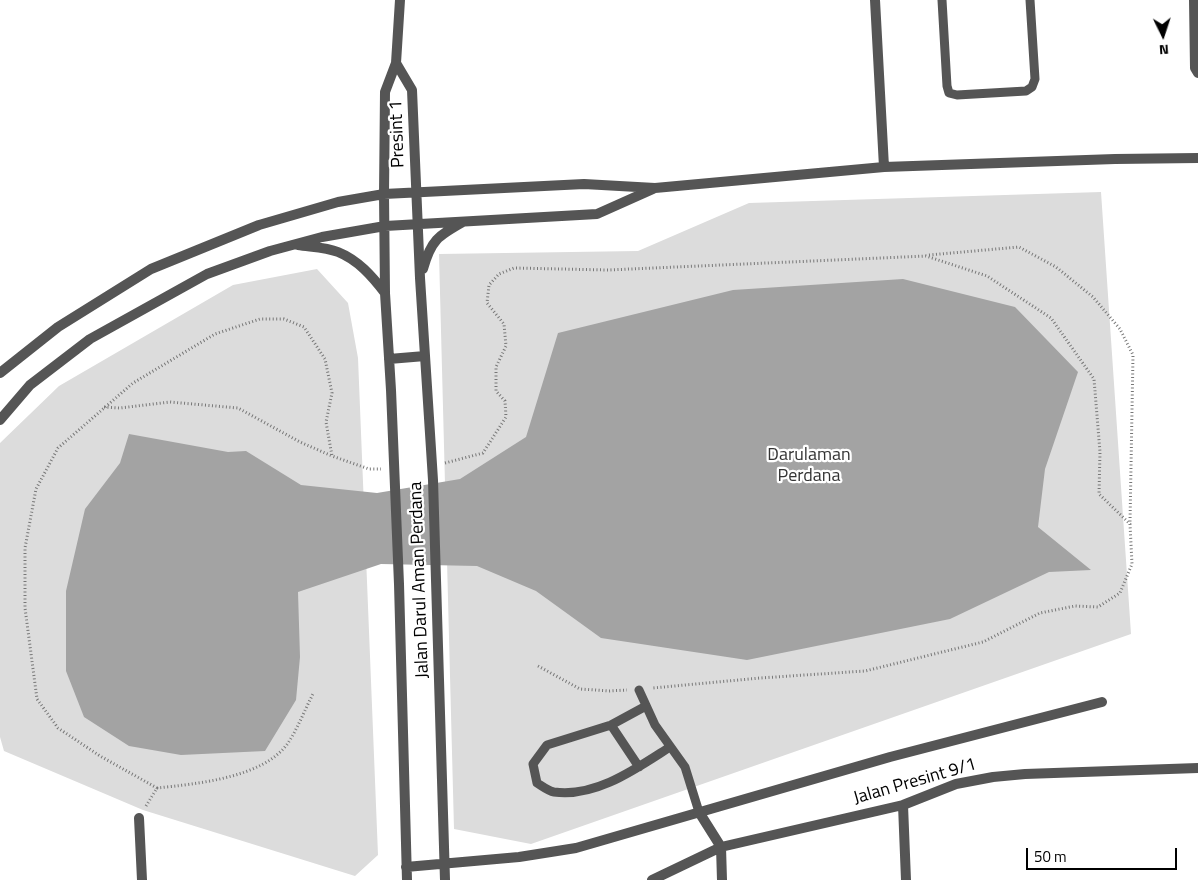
<!DOCTYPE html>
<style>
body{margin:0}
#map{position:relative;width:1198px;height:880px;overflow:hidden;background:#fff;font-family:"Titillium Web",sans-serif}
canvas{display:block}
.north{position:absolute;left:1138px;top:10px;width:50px;height:50px;-webkit-text-stroke:4px #fff;paint-order:stroke;rotate:176deg;font-size:14px;font-weight:700;line-height:20px;text-align:center;color:#000}
.north::after{content:'';display:block;margin:auto;width:18px;height:22px;background:#000;clip-path:polygon(50% 0,100% 100%,50% 72%,0 100%)}
.scale{position:absolute;left:1026px;top:848px;width:151px;height:22px;box-sizing:border-box;border:2px solid #000;border-top:0;padding-left:6px;font-size:15px;line-height:18px;white-space:nowrap;color:#000;-webkit-text-stroke:4px #fff;paint-order:stroke}
</style>
<div id="map">
<canvas width="1198" height="880"></canvas>
<div class="north">N</div>
<div class="scale">50 m</div>
</div>
<script>
const ctx = document.querySelector('canvas').getContext('2d');
ctx.lineJoin = 'round';
function paint(path, color) { ctx.fillStyle = color; ctx.fill(path, 'evenodd'); }
function trace(path, color, width, dash) { ctx.strokeStyle = color; ctx.lineWidth = width; ctx.lineCap = dash ? 'butt' : 'round'; ctx.setLineDash(dash || []); ctx.stroke(path); }
function label(font, color, halo, rows, align = 'center') {
  ctx.font = font + ' "Titillium Web",sans-serif'; ctx.lineWidth = 4.5; ctx.setLineDash([]); ctx.textBaseline = 'middle'; ctx.strokeStyle = halo; ctx.fillStyle = color; for (const [text, x, y, turn = 0] of rows) {
    ctx.save(); ctx.translate(x, y); ctx.rotate((+turn || 0) * Math.PI / 180); ctx.textAlign = isNaN(turn) ? turn : align; if (halo) ctx.strokeText(text, 0, 0); ctx.fillText(text, 0, 0); ctx.restore();
  }
}
const green = new Path2D(`
 M 1101,192 L 1131,634 L 531,844 L 454,829 L 439,254 L 638,251 L 749,203 Z
 M 317,269 L 348,303 L 358,358 L 378,855 L 355,876 L 143,810 L 4,751 L 0,737 L 0,443 L 59,386 L 233,285 Z`);
const water = new Path2D(`
 M 903,279 L 1015,307 L 1078,372 L 1045,469 L 1038,527 L 1091,570 L 1049,572 L 950,619 L 747,660 L 601,638 L 536,591 L 477,566 L 381,564 L 298,592 L 300,657 L 296,700 L 265,751 L 181,755 L 129,746 L 84,717 L 66,671 L 66,591 L 85,509 L 120,463 L 129,434 L 228,452 L 246,451 L 301,485 L 377,493 L 460,479 L 526,437 L 558,333 L 733,290 Z`);
const path = new Path2D(`
 M 929,255 L 1019,247 L 1056,267 L 1093,297 L 1120,329 L 1133,355 L 1130,523
 M 104,407 L 120,408 L 170,402 L 238,408 L 300,442 L 332,456
 M 445,463 L 483,453 L 506,417 L 505,401 L 496,391 L 496,367 L 506,346 L 504,324 L 487,303 L 489,285 L 499,274 L 514,268 L 608,270 L 926,256 L 987,276 L 1051,318 L 1094,379 L 1100,452 L 1099,494 L 1130,524 L 1132,564 L 1120,593 L 1098,607 L 1075,606 L 1040,613 L 983,642 L 865,671 L 760,678 L 653,688
 M 538,666 L 580,689 L 609,691 L 627,690
 M 157,788 C 195,784 264,778 288,743 C 298,728 305,709 314,692
 M 146,806 L 157,788 L 100,756 L 58,728 L 37,699 L 25,608 L 25,548 L 36,489 L 58,448 L 133,383 L 215,334 L 260,319 L 284,319 L 304,327 L 325,359 L 332,393 L 326,422 L 332,456 L 369,469 L 381,469`);
const lane = new Path2D(`
 M 942,0 L 947,86 L 949,93 L 957,95 L 1026,91 L 1032,87 L 1035,79 L 1030,0
 M 639,690 L 655,725 L 685,767 L 699,812
 M 646,706 L 611,725 L 547,745 L 533,764 L 537,783 C 542,786 548,791 554,792 C 596,798 637,768 670,747
 M 611,725 L 639,767`);
const street = new Path2D(`
 M 400,0 L 396,63 L 385,92 L 384,194 L 385,293 L 391,390 L 399,584 L 407,880
 M 875,0 L 884,167
 M 1194,0 L 1195,68 L 1198,73
 M 396,63 L 412,90 L 420,278 L 433,480 L 445,880
 M 298,245 C 311,247 326,247 338,252 C 358,260 372,276 385,293
 M 423,269 C 431,240 438,236 463,222
 M 389,359 L 425,356
 M 0,373 L 58,327 L 151,269 L 259,225 L 338,202 L 384,194 L 584,184 L 655,188 L 884,167 L 1115,159 L 1198,158
 M 0,420 L 30,385 L 90,339 L 207,274 L 270,251 L 322,237 L 385,226 L 597,214 L 653,189
 M 903,805 L 906,880
 M 699,812 L 721,847 L 722,880
 M 139,818 L 142,880
 M 406,867 L 519,857 L 576,848 L 890,757 L 1102,702
 M 652,880 L 721,847 L 903,805 L 956,784 L 993,777 L 1025,774 L 1198,768`);
const streetNames = [
 ["Presint 1",398,134,-92],
 ["Jalan Darul Aman Perdana",420,580,-92],
 ["Jalan Presint 9/1",915,782,-16]
];
const parkNames = [
 ["Darulaman",809,456],
 ["Perdana",809,477]
];
paint(green, '#dcdcdc');
paint(water, '#a3a3a3');
trace(path, '#777', 3, [1, 2.5]);
trace(lane, '#555', 9);
trace(street, '#555', 10);
label('18px', '#000', '#fff', streetNames);
label('18px', '#333', '#fff', parkNames);
</script>
